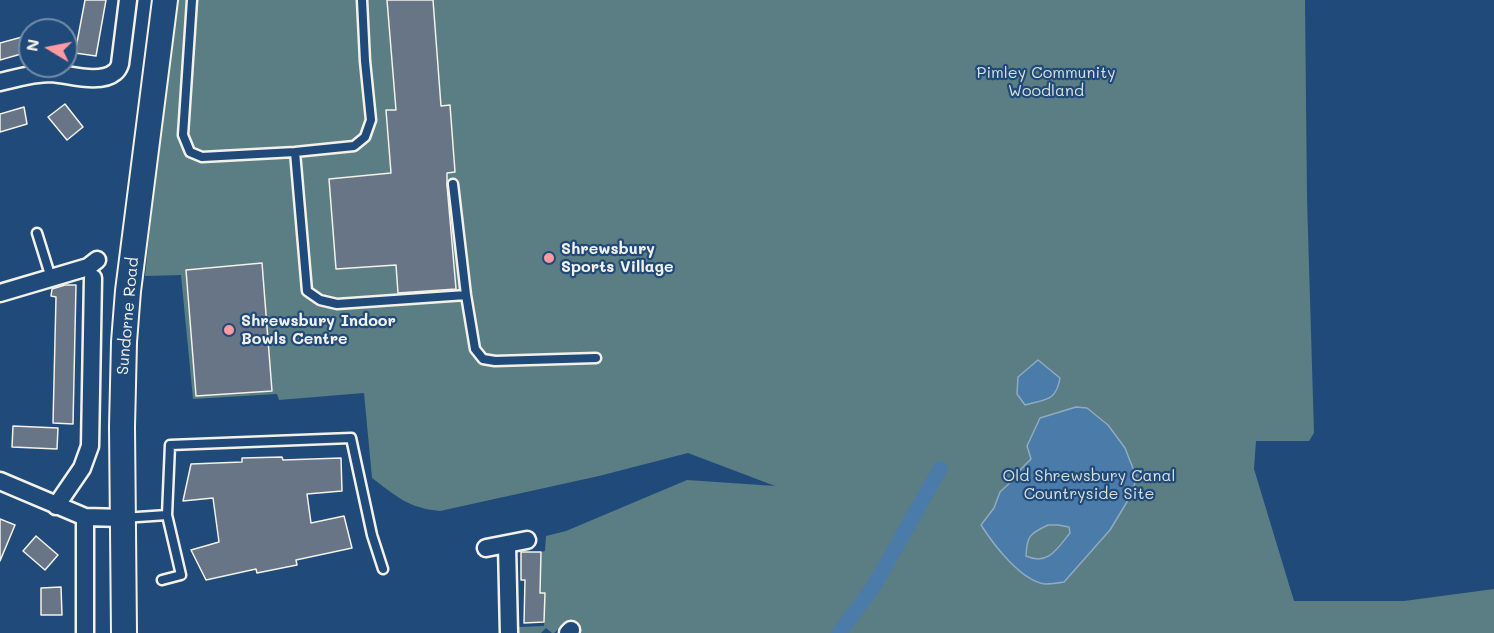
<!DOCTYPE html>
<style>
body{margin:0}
#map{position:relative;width:1494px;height:633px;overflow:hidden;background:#1f4a7a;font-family:Mali,sans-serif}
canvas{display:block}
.north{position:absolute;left:18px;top:18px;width:60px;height:60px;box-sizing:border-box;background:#1f4a7a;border:2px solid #748da6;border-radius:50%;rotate:280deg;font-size:16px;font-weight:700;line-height:24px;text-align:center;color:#f4f1e8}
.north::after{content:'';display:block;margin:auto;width:21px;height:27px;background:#ff9aa2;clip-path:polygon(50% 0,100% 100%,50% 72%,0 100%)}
</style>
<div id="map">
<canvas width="1494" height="633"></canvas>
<div class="north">N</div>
</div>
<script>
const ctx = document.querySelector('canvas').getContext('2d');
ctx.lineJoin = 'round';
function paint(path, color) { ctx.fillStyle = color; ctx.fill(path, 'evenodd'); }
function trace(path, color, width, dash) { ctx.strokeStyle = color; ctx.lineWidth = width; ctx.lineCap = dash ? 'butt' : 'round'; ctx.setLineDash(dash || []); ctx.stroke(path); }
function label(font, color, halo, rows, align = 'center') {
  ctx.font = font + ' Mali,sans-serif'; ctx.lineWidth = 4.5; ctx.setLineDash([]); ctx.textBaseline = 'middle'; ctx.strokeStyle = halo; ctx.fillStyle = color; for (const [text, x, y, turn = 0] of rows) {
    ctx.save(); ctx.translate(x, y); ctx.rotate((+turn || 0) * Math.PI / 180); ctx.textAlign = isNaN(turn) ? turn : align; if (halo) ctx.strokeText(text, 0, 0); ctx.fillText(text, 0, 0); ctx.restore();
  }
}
const green = new Path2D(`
 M 174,0 L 1305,0 L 1307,198 L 1314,433 L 1309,441 L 1256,441 L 1254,469 L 1294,601 L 1404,601 L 1494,589 L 1494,633 L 582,633 L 569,620 L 554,633 L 552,633 L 546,628 L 541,633 L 518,633 L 518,627 L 544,626 L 545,593 L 540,593 L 541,552 L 545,551 L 546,536 L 566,531 L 687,480 L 775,486 L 688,453 L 599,476 L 440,511 C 408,508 396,496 372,478 L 364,393 L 279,400 L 277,394 L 193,399 L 181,275 L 145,276 Z`);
const water = new Path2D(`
 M 1038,360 L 1060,378 C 1056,402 1045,399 1025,405 L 1017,394 L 1018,377 Z
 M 1076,407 L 1087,408 L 1108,425 L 1125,448 L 1136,476 L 1133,492 L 1110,530 L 1064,582 C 1058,583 1051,584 1045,584 C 1021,581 993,544 981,525 L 994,508 L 1000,492 L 1013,480 L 1018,472 L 1031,459 L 1027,446 L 1040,418 ZM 1048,525 L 1058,525 L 1069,527 L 1070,533 C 1057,549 1048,566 1026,556 C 1027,536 1029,534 1048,525 Z`);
const canal = new Path2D(`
 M 839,633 L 874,586 L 940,469`);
const building = new Path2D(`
 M 85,0 L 106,0 L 96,56 L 75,53 Z
 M 387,0 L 433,0 L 441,106 L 450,105 L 455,172 L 447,173 L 447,185 L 456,289 L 398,293 L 396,265 L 336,269 L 329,179 L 391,173 L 386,110 L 396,110 Z
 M 30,36 L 30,54 L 21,54 L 0,60 L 0,43 L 22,37 Z
 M 65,104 L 83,127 L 67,140 L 48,117 Z
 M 24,107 L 27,124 L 0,132 L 0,114 Z
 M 262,263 L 272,391 L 196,396 L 186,270 Z
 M 65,285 L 76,285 L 73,424 L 53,423 L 56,297 L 51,296 L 52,289 Z
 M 13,426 L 58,428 L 57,449 L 12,447 Z
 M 282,457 L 283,460 L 341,458 L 342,491 L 307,494 L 311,523 L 344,516 L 352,548 L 296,560 L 297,565 L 257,573 L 256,569 L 206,580 L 191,550 L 219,542 L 213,498 L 183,501 L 191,464 L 242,462 L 242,458 Z
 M 0,519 L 15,525 L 0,561 Z
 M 36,536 L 58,555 L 45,570 L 23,551 Z
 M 521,552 L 541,552 L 540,593 L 545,593 L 544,622 L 524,623 L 525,580 L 521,580 Z
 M 61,587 L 62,615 L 41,615 L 41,588 Z`);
const lane = new Path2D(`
 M 192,0 L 183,135 L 190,152 L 202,157 L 295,152 L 354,146 L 365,137 L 371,120 L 365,61 L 362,0
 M 295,152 L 307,291 L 320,300 L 337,304 L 466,295
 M 453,184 L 466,295 L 475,349 L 483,359 L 495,361 L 596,358
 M 37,233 L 51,278
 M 123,518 L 167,515 L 170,445 L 351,438 L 372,535 L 383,569
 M 162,580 L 181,575 L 167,515`);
const street = new Path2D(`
 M 0,82 C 17,78 33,73 51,73 C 68,74 100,85 115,72 C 118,70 119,67 120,64 L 128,0
 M 0,293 L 88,267 L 97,260
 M 0,481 L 85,517 L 123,518
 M 56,506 L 82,468 L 90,446 L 93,278
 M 85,517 L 85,633
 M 507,545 L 509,633
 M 486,548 L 527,540
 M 568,633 L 571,630`);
const secondary = new Path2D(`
 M 124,633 L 122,427 L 124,342 L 128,291 L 165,0`);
const markers = [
 [549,258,6,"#ff9aa2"],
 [229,330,6,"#ff9aa2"]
];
const parkNames = [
 ["Pimley Community",1046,73],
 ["Woodland",1046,91],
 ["Old Shrewsbury Canal",1089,476],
 ["Countryside Site",1089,494]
];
const poiNames = [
 ["Shrewsbury",561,249],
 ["Sports Village",561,267],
 ["Shrewsbury Indoor",241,321],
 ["Bowls Centre",241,339]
];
const streetNames = [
 ["Sundorne Road",128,316,-85]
];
paint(green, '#5a7e83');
paint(water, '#4b7ba8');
trace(water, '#8faac2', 1.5);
trace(canal, '#4b7ba8', 15);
paint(building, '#677586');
trace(building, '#f4f1e8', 1.5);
trace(lane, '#f4f1e8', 13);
trace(street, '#f4f1e8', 21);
trace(secondary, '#f4f1e8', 28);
trace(lane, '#1f4a7a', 8);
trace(street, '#1f4a7a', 16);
trace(secondary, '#1f4a7a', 24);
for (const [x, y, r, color] of markers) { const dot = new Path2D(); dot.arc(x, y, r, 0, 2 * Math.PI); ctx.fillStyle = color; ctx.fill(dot); trace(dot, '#1f4a7a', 2); }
label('16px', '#dde0d9', '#1f4a7a', parkNames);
label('bold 16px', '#f4f1e8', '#1f4a7a', poiNames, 'left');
label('16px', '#f4f1e8', '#1f4a7a', streetNames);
</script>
